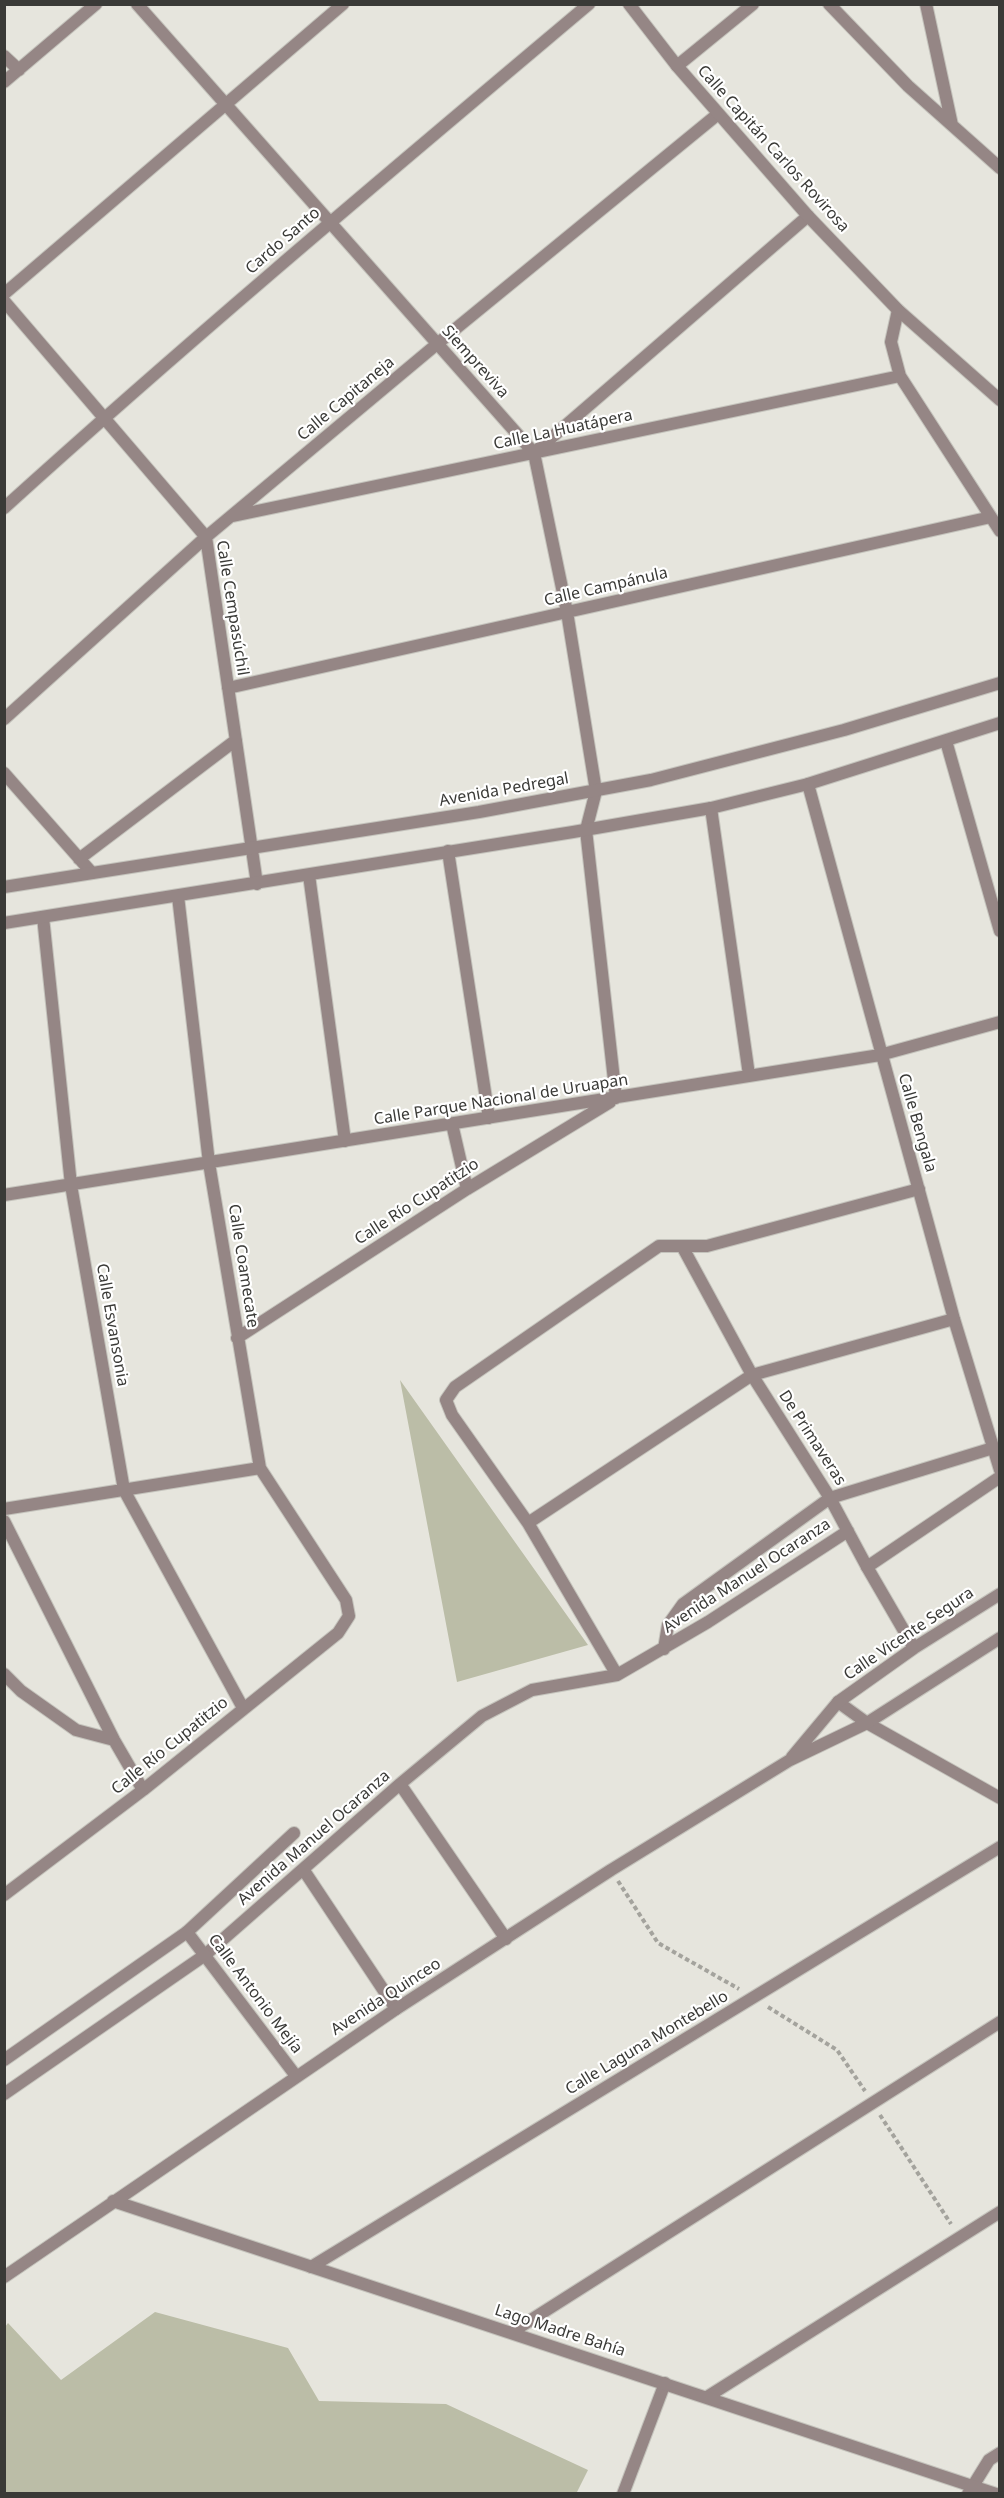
<!DOCTYPE html>
<meta charset="utf-8">
<style>
body{margin:0}
#map{position:relative;width:1004px;height:2498px;overflow:hidden;background:#e6e5dd;font-family:"Noto Sans",sans-serif}
canvas{display:block}
.frame{position:absolute;inset:0;border:6px solid #3a3a37;pointer-events:none}
</style>
<div id="map">
<canvas width="1004" height="2498"></canvas>
<div class="frame"></div>
</div>
<script>
const ctx = document.querySelector('canvas').getContext('2d');
ctx.lineJoin = 'round';
function paint(path, color) { ctx.fillStyle = color; ctx.fill(path, 'evenodd'); }
function trace(path, color, width, dash) { ctx.strokeStyle = color; ctx.lineWidth = width; ctx.lineCap = dash ? 'butt' : 'round'; ctx.setLineDash(dash || []); ctx.stroke(path); }
function label(font, color, halo, rows, align = 'center') {
  ctx.font = font + ' "Noto Sans",sans-serif'; ctx.lineWidth = 4.5; ctx.setLineDash([]); ctx.textBaseline = 'middle'; ctx.strokeStyle = halo; ctx.fillStyle = color; for (const [text, x, y, turn = 0] of rows) {
    ctx.save(); ctx.translate(x, y); ctx.rotate((+turn || 0) * Math.PI / 180); ctx.textAlign = isNaN(turn) ? turn : align; if (halo) ctx.strokeText(text, 0, 0); ctx.fillText(text, 0, 0); ctx.restore();
  }
}
const green = new Path2D(`
 M 400,1380 L 588,1645 L 457,1682 Z
 M 155,2312 L 288,2348 L 319,2401 L 446,2404 L 588,2470 L 576,2494 L 5,2493 L 5,2327 L 8,2323 L 61,2380 Z`);
const path = new Path2D(`
 M 618,1881 L 658,1943 L 739,1989
 M 768,2007 L 837,2050 L 865,2091
 M 880,2115 L 951,2224`);
const minor = new Path2D(`
 M 137,4 L 534,453 L 567,612 L 596,791 L 586,830 L 616,1098
 M 829,4 L 908,86 L 1000,168
 M 926,4 L 952,125
 M 4,56 L 19,70
 M 677,66 L 753,4
 M 4,82 L 96,4
 M 4,294 L 343,4
 M 4,301 L 206,537 L 257,884
 M 898,310 L 891,342 L 900,376 L 1000,531
 M 536,451 L 808,216
 M 4,508 C 195,335 392,170 589,4
 M 233,516 L 900,376
 M 228,688 L 991,517
 M 4,719 L 206,537 L 437,344 L 718,114
 M 946,741 L 1000,931
 M 4,773 L 92,873
 M 808,784 L 954,1319 L 1000,1470
 M 711,808 L 749,1075
 M 448,851 L 489,1118
 M 79,859 L 236,740
 M 309,875 L 345,1141
 M 43,917 L 71,1185 L 124,1490 L 243,1708
 M 452,1124 L 467,1189
 M 4,1195 L 880,1055 L 1000,1022
 M 682,1246 L 752,1375 L 830,1498 L 867,1567
 M 237,1338 L 467,1189 L 610,1102
 M 4,1509 L 260,1468
 M 4,1521 L 114,1740 L 143,1790
 M 528,1523 L 752,1375 L 954,1319
 M 664,1649 L 668,1625 L 683,1604 L 830,1498 L 993,1448
 M 4,1674 L 21,1691 L 76,1730 L 114,1740
 M 617,1675 L 528,1523 L 452,1415 L 446,1400 L 455,1387 L 659,1246 L 707,1246 L 919,1189
 M 838,1702 L 867,1723 L 1000,1798
 M 400,1784 L 506,1939
 M 303,1869 L 396,2009
 M 4,1895 L 143,1790 L 338,1633 L 349,1616 L 346,1600 L 260,1468 L 209,1163 L 178,896
 M 187,1932 L 294,1833
 M 205,1955 L 400,1784 L 482,1716 L 532,1690 L 617,1675 L 708,1622 L 848,1531
 M 311,2267 L 1000,1847
 M 512,2332 L 1000,2022
 M 707,2397 L 1000,2212
 M 623,2494 L 665,2383
 M 968,2494 L 989,2460 L 1000,2453`);
const tertiary = new Path2D(`
 M 629,4 L 677,66 L 808,216 L 898,310 L 1000,400
 M 4,887 L 479,812 L 651,780 L 844,730 L 1000,683
 M 4,923 L 573,832 L 711,808 L 808,784 L 1000,723
 M 914,1648 L 867,1567 L 1000,1477
 M 792,1757 L 838,1702 L 914,1648 L 1000,1594
 M 4,2060 L 187,1932 L 296,2076
 M 4,2094 L 205,1955
 M 113,2201 L 996,2494
 M 4,2277 L 396,2009 L 611,1870 L 790,1760 L 867,1723 L 1000,1638`);
const streetNames = [
 ["Calle Capitán Carlos Rovirosa",773,149,48],
 ["Cardo Santo",283,241,-41],
 ["Siempreviva",475,362,48],
 ["Calle Capitaneja",346,399,-40],
 ["Calle La Huatápera",563,430,-12],
 ["Calle Campánula",606,587,-13],
 ["Calle Cempasúchil",232,608,81],
 ["Avenida Pedregal",504,790,-10],
 ["Calle Parque Nacional de Uruapan",501,1100,-9],
 ["Calle Bengala",917,1123,74],
 ["Calle Río Cupatitzio",417,1202,-33],
 ["Calle Coamecate",243,1266,81],
 ["Calle Esvansonia",112,1325,80],
 ["De Primaveras",812,1438,57],
 ["Avenida Manuel Ocaranza",747,1576,-33],
 ["Calle Vicente Segura",909,1634,-34],
 ["Calle Río Cupatitzio",170,1746,-39],
 ["Avenida Manuel Ocaranza",314,1838,-41],
 ["Calle Antonio Mejía",255,1994,53],
 ["Avenida Quinceo",386,1997,-33],
 ["Calle Laguna Montebello",647,2043,-31],
 ["Lago Madre Bahía",560,2331,18]
];
paint(green, '#bbbda7');
trace(minor, '#c4c3bc', 14);
trace(tertiary, '#c4c3bc', 14);
trace(path, '#a4a39d', 4, [4.5, 3]);
trace(minor, '#958685', 12);
trace(tertiary, '#958685', 12);
label('16px', '#3a3a37', '#fff', streetNames);
</script>
